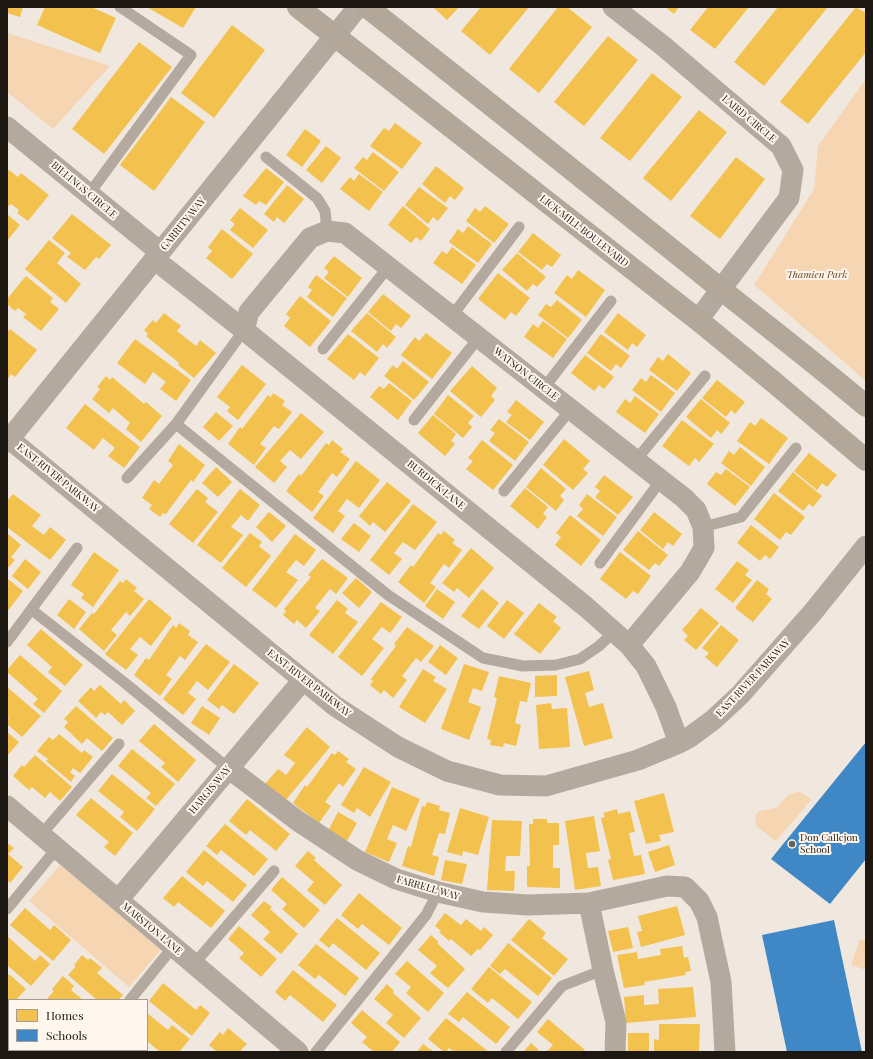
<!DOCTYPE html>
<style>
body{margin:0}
#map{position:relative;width:873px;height:1059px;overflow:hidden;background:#f0e8df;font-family:"Playfair Display",serif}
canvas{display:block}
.frame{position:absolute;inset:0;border:8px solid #1d1812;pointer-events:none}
.legend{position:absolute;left:8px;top:999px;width:140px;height:52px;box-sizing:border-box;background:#fff6ed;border:1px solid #a59d95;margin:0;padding:5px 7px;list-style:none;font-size:12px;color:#1d1812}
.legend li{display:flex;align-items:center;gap:8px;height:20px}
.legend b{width:20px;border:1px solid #a59d95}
</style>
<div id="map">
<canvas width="873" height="1059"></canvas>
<div class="frame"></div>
<ul class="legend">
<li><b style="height:11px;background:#f2c14e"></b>Homes</li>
<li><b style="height:11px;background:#3f88c5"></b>Schools</li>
</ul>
</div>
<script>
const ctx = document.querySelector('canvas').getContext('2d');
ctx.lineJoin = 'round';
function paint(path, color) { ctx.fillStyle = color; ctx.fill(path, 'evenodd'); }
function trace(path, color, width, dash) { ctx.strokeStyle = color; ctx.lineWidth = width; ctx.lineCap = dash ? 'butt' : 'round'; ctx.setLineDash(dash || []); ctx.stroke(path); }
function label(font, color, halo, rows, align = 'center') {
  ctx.font = font + ' "Playfair Display",serif'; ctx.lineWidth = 4; ctx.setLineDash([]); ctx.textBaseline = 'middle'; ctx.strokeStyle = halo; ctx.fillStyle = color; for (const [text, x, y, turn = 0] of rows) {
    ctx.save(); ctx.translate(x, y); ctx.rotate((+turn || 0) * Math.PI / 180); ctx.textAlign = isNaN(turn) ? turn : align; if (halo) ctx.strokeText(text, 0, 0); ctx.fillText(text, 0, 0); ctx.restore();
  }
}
const green = new Path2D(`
 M 7,33 L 110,66 L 53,129 L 7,92 Z
 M 866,79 L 866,381 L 754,285 L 814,189 L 818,146 Z
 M 799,792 L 806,795 L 811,800 L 776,841 L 756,826 L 755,817 L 759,811 L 776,808 L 789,794 Z
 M 60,865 L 161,950 L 129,987 L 29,901 Z
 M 860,939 L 866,941 L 866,970 L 851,965 Z`);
const homes = new Path2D(`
 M 7,7 L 23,7 L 20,17 L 7,13 Z
 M 45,7 L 91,7 L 116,18 L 100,53 L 37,25 Z
 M 147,7 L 196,7 L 183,28 Z
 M 433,7 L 459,7 L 447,20 Z
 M 481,7 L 529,7 L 490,55 L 461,31 Z
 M 558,7 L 567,7 L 592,27 L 539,93 L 509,69 Z
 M 665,7 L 679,7 L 674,14 Z
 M 708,7 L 749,7 L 715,49 L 690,30 Z
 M 778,7 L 828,7 L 764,86 L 734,62 Z
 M 856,7 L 866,13 L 866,52 L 808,124 L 780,102 Z
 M 232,25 L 265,50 L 214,118 L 181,93 Z
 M 608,36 L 638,60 L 584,126 L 554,102 Z
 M 139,42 L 172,67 L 104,154 L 72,129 Z
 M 652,73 L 682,97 L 630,161 L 600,138 Z
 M 171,97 L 205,122 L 154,191 L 120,165 Z
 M 699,110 L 727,132 L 671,201 L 643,178 Z
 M 395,123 L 422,143 L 402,169 L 370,146 L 384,128 L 389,131 Z
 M 305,129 L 321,141 L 302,167 L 286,155 Z
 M 326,146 L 341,158 L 322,183 L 306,170 Z
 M 373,152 L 399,172 L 384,191 L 354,168 L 363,157 L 367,160 Z
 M 736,157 L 765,179 L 720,239 L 690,216 Z
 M 436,166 L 464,188 L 455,200 L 450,196 L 445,203 L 422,184 Z
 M 266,168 L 284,182 L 266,205 L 259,201 L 256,205 L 243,196 Z
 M 9,170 L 18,177 L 21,173 L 49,195 L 28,221 L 17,213 L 19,210 L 11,204 L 9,206 L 7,205 L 7,172 Z
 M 359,174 L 383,192 L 369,211 L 340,189 L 350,177 L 354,181 Z
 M 287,185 L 304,199 L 284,223 L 277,217 L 274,222 L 264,214 Z
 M 419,187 L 448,208 L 438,221 L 433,217 L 428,224 L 405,205 Z
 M 403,206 L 430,229 L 421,241 L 416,237 L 411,243 L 388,225 Z
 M 485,206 L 509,224 L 494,243 L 466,221 L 475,208 L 480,212 Z
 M 240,208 L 268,230 L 253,248 L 230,230 L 235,224 L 230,220 Z
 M 7,214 L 20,225 L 7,241 Z
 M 72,214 L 111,245 L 99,259 L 96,257 L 85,270 L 67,257 L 71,253 L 52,238 Z
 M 468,226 L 492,244 L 478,263 L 449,242 L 458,229 L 463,233 Z
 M 222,229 L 253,254 L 232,279 L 206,258 L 212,251 L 208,247 Z
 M 533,233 L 561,255 L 552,267 L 547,264 L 542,270 L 518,252 Z
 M 49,240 L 65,253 L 57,263 L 81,284 L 66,303 L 25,269 Z
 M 452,247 L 476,265 L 462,284 L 433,263 L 442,251 L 447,254 Z
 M 517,253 L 546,277 L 537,287 L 533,284 L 527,291 L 502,270 Z
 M 334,256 L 362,278 L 348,297 L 324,278 L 329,272 L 324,268 Z
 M 578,270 L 605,290 L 586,317 L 554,293 L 567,275 L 572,279 Z
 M 498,273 L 530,298 L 516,316 L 511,312 L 505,320 L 478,299 Z
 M 316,275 L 347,298 L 333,317 L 307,297 L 312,290 L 308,287 Z
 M 26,276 L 53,298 L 50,302 L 59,309 L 41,331 L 23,317 L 26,314 L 18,308 L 15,311 L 7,304 L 7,299 Z
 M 383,294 L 411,316 L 401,328 L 396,324 L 391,331 L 368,312 Z
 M 300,296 L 331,321 L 310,347 L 284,326 L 290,318 L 286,314 Z
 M 557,300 L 582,320 L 568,338 L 538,315 L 546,304 L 551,307 Z
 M 164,313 L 181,326 L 177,331 L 196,346 L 200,340 L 216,353 L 194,378 L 178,365 L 179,363 L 146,336 L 148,334 L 144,330 L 153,320 L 156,323 Z
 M 367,313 L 396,337 L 387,348 L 383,344 L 377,352 L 351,331 Z
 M 618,313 L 646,335 L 637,347 L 632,343 L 628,350 L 604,332 Z
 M 543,321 L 567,339 L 553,358 L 524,337 L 533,324 L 538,328 Z
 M 10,329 L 37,350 L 15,377 L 11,374 L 7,380 L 7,332 Z
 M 426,333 L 452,353 L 432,379 L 401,355 L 415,337 L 419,341 Z
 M 348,334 L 379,358 L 365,376 L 360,372 L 354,380 L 327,359 Z
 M 601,334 L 630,356 L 621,368 L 616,364 L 611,371 L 587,353 Z
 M 135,339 L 191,380 L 176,401 L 160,389 L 166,382 L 153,372 L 145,384 L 117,363 Z
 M 668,354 L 691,373 L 677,391 L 649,370 L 658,357 L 663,361 Z
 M 585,355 L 614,377 L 604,389 L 599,385 L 594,391 L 571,373 Z
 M 403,361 L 429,382 L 414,400 L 384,376 L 393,365 L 397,369 Z
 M 242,365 L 266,384 L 238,420 L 227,411 L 230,407 L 217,397 Z
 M 472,366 L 497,388 L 491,396 L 495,400 L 481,417 L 450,391 Z
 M 651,375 L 675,393 L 661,412 L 632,390 L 641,378 L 646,382 Z
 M 106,376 L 110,380 L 112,377 L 144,404 L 146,402 L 162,416 L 141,442 L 126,429 L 130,423 L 113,408 L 109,413 L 92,399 L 100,389 L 97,387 Z
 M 717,380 L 745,402 L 735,414 L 731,410 L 726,417 L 702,398 Z
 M 389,383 L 412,401 L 398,420 L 370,397 L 379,386 L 384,389 Z
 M 273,393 L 285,401 L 282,405 L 292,412 L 279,429 L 274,426 L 260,444 L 266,448 L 254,465 L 228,444 L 240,427 L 242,429 L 268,395 L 271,397 Z
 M 448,395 L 474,416 L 468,423 L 472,427 L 463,438 L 434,414 Z
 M 635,396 L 659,414 L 645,433 L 616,412 L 625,399 L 630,403 Z
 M 701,399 L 730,423 L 721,434 L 717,430 L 711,438 L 686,417 Z
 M 516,400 L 544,422 L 530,440 L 506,422 L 512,415 L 507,412 Z
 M 85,404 L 140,447 L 124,468 L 108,456 L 115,448 L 103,438 L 94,450 L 66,428 Z
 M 216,412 L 233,426 L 219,441 L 203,427 Z
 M 301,413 L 324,432 L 301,459 L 290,450 L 280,461 L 287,467 L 274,483 L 255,467 Z
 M 433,415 L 456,434 L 451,441 L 455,444 L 445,456 L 418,433 Z
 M 761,418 L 788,438 L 769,464 L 737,441 L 750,422 L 755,426 Z
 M 499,419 L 529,442 L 515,461 L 489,441 L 495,433 L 490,430 Z
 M 682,420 L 714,444 L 699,462 L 695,458 L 689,466 L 662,446 Z
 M 564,439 L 590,461 L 583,469 L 588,473 L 573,490 L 543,465 Z
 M 332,440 L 343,449 L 340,452 L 350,459 L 337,477 L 332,473 L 318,492 L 324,496 L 312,512 L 286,491 L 299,474 L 301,476 L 326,443 L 329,445 Z
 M 482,440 L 513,465 L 493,490 L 466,469 L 473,461 L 468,458 Z
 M 179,444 L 205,465 L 193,482 L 191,480 L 166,514 L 163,513 L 160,517 L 149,509 L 152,505 L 142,498 L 154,480 L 159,484 L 173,465 L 168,461 Z
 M 740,447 L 765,467 L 751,486 L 721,463 L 729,451 L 734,455 Z
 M 809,453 L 837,475 L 827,487 L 822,483 L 817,490 L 794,471 Z
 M 356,461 L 380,480 L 359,508 L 347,499 L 338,511 L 345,516 L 333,533 L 313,518 Z
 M 216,467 L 232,482 L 218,497 L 202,483 Z
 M 541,468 L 566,489 L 560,496 L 564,500 L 556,511 L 526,487 Z
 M 726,469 L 750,487 L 735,506 L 707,484 L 716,472 L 721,475 Z
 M 793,472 L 822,496 L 813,507 L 809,504 L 803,511 L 778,491 Z
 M 604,475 L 633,497 L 618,515 L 595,497 L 600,491 L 595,487 Z
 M 387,482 L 411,501 L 385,532 L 373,522 L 370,526 L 359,516 Z
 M 525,488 L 548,507 L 543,514 L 547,517 L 538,529 L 510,506 Z
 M 197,489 L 208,498 L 205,502 L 218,512 L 193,543 L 169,524 Z
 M 240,489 L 260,505 L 248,521 L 241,515 L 231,527 L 243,535 L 221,563 L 197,545 Z
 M 774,493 L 805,517 L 791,535 L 786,532 L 780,540 L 754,519 Z
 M 13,494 L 41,515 L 32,526 L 44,535 L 50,527 L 66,540 L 50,560 L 7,527 L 7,501 Z
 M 587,494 L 617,517 L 603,536 L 577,516 L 583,509 L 579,505 Z
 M 413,504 L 437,522 L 415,550 L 403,542 L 394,553 L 402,559 L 389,575 L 370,560 Z
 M 269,512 L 286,526 L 272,542 L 256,527 Z
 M 654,512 L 682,534 L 673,546 L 668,542 L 663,549 L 640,530 Z
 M 570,515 L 601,540 L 581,566 L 555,545 L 561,537 L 556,533 Z
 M 354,523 L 371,536 L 359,552 L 341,539 Z
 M 751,525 L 779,547 L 770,559 L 765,555 L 760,561 L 737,543 Z
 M 444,531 L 455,540 L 452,543 L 462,550 L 449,568 L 444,564 L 430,583 L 436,587 L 424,603 L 398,582 L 411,565 L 413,567 L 438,533 L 441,535 Z
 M 638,531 L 668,555 L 659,566 L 655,563 L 649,570 L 623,550 Z
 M 7,533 L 21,545 L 11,557 L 15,560 L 7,569 Z
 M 250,533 L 262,542 L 259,546 L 271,556 L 246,587 L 222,568 Z
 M 295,534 L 316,550 L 304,566 L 296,560 L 286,572 L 298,580 L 276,608 L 252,590 Z
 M 471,548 L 494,568 L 469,598 L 457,588 L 454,592 L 442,583 Z
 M 94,552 L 119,570 L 93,607 L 81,598 L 84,594 L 71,585 Z
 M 620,552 L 651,576 L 638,594 L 633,591 L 626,599 L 600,579 Z
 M 25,559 L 41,572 L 28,589 L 12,576 Z
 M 322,559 L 348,578 L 336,594 L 330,589 L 315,608 L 320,611 L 306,628 L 297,620 L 294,624 L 283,615 L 286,611 L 284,609 L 311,577 L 308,575 Z
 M 737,561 L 749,570 L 745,575 L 752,580 L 733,603 L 715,589 Z
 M 356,578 L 372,592 L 359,608 L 342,593 Z
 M 8,579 L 23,591 L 7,612 L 7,581 Z
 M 126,579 L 137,588 L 134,591 L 144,599 L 130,616 L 126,612 L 111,630 L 117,635 L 104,651 L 79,629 L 92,613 L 94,614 L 120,581 L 123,583 Z
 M 757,580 L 769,589 L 766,594 L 772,599 L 753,622 L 735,608 Z
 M 437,589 L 455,602 L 443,619 L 425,606 Z
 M 482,589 L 499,603 L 479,629 L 461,616 Z
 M 69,599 L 86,612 L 74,629 L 57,615 Z
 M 149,599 L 172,618 L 151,646 L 140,637 L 130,649 L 138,655 L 126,670 L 105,654 Z
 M 337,600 L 348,609 L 345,613 L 358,622 L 333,654 L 309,635 Z
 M 507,600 L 524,613 L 504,639 L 487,626 Z
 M 381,602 L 402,617 L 390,633 L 382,627 L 372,639 L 384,648 L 362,676 L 338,657 Z
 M 539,603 L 557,617 L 553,621 L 561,628 L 540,654 L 514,634 Z
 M 701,608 L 719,623 L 696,650 L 684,640 L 688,636 L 682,630 Z
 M 179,623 L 190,631 L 188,635 L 198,642 L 185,660 L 180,656 L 166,675 L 172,679 L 160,696 L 134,675 L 146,658 L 149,660 L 173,625 L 176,628 Z
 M 721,625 L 739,640 L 717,667 L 705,657 L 709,653 L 702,648 Z
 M 407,627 L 434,646 L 421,662 L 416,658 L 402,676 L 407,680 L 393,698 L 384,690 L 381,694 L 370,685 L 373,681 L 371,679 L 396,646 L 394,644 Z
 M 41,629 L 83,665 L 65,686 L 48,672 L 52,667 L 27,645 Z
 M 206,644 L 230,662 L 208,690 L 197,681 L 188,693 L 196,699 L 183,715 L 163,699 Z
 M 440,645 L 458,658 L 446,675 L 428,662 Z
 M 20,655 L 62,691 L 44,713 L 33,704 L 38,699 L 7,672 L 7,670 Z
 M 234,664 L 259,683 L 234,714 L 222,705 L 219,709 L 207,700 Z
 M 464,664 L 489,672 L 482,691 L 473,688 L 468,702 L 481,707 L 469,740 L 441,729 Z
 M 423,669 L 436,677 L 433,681 L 447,689 L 425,723 L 399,707 Z
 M 589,671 L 594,690 L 585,693 L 589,707 L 603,703 L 613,738 L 584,746 L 565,677 Z
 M 557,675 L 557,696 L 535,697 L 535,676 Z
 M 499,676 L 531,683 L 527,702 L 520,701 L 515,723 L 521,725 L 516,746 L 504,743 L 503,747 L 490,745 L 491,740 L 487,739 L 497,698 L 494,697 Z
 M 100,685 L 121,704 L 124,700 L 135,711 L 122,725 L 108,712 L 105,715 L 101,712 L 96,718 L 78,701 L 91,687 L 94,691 Z
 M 7,687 L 41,716 L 22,737 L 7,724 L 7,721 L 9,718 L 7,716 Z
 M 551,703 L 552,709 L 567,708 L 570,747 L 539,749 L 536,705 Z
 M 76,706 L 113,738 L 102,751 L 87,738 L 82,744 L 64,727 L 68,722 L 64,719 Z
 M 202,706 L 220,718 L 209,735 L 191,723 Z
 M 154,724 L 196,760 L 178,782 L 161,767 L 165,763 L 139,741 Z
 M 307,727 L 330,747 L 285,801 L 265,784 L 278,769 L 286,775 L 295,763 L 284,755 Z
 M 7,732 L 19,742 L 7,756 Z
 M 59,734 L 82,753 L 84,750 L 93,757 L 80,773 L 73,768 L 70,772 L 75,776 L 71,782 L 46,761 L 48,759 L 37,751 L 49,737 L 53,740 Z
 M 132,749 L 175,784 L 156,806 L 146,798 L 151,793 L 118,766 Z
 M 338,751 L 349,759 L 346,762 L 356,769 L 343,787 L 339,783 L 325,802 L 331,806 L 319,823 L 293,803 L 305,785 L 307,787 L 332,753 L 335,755 Z
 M 35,755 L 72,787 L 60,801 L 50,792 L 45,798 L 32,787 L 29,790 L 13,776 L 22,765 L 24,767 Z
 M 364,767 L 391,782 L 370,817 L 357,808 L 354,813 L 341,805 Z
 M 112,774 L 155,809 L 137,831 L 120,817 L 124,812 L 98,791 Z
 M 392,787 L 420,799 L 406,831 L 393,825 L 387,839 L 397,843 L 389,862 L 365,852 Z
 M 664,793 L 674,832 L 659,835 L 661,841 L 646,844 L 634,801 Z
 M 91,798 L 133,833 L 115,856 L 104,847 L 109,842 L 76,815 Z
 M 247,799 L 290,834 L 276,851 L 250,830 L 246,835 L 229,821 Z
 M 427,802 L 440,806 L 439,810 L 450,813 L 445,834 L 439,833 L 432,855 L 439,857 L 434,876 L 402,866 L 408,846 L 411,847 L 422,806 L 425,807 Z
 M 460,808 L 489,817 L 478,855 L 463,851 L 462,856 L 447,852 Z
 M 617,809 L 618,814 L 630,811 L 635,832 L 629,833 L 634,856 L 641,855 L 645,874 L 613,880 L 608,860 L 611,859 L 601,818 L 605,817 L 603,813 Z
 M 338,812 L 357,823 L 347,841 L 328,831 Z
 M 594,816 L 600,851 L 586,853 L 588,868 L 598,867 L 601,886 L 575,890 L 565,821 Z
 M 533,819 L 547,819 L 547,823 L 559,823 L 559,845 L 553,845 L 553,868 L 560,868 L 560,888 L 527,887 L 527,866 L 530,866 L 529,824 L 533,824 Z
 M 492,820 L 522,821 L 520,856 L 506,856 L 505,871 L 515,871 L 514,891 L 487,890 Z
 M 225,824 L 268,859 L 254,876 L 221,850 L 217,855 L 206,846 Z
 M 7,843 L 14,848 L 8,854 L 23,867 L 10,883 L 7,880 Z
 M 669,845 L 675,865 L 655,872 L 648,852 Z
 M 204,850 L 247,885 L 233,902 L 207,881 L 203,886 L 186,872 Z
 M 308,851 L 316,858 L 314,860 L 342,885 L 325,905 L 307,890 L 314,882 L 295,866 Z
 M 445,860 L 467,864 L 462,884 L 441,880 Z
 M 182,876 L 225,911 L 211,928 L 178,902 L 174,907 L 163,898 Z
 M 282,877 L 320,910 L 304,928 L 282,909 L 287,904 L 271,890 Z
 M 359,893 L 402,928 L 389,945 L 362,924 L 358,929 L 341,915 Z
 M 264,901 L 272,907 L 270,909 L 298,934 L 281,954 L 263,939 L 270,932 L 251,915 Z
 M 677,906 L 685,935 L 641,947 L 637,932 L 642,931 L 638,916 Z
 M 25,908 L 50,930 L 54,925 L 71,940 L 53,961 L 10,925 Z
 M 445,913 L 461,925 L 466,919 L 481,931 L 484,927 L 493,935 L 480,950 L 478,949 L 471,956 L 451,939 L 449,941 L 439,932 L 441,931 L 435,926 Z
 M 337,918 L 380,953 L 366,970 L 333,943 L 329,948 L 319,940 Z
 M 529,919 L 546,933 L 542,938 L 568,959 L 554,976 L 511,940 Z
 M 239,926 L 277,959 L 261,977 L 239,958 L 244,953 L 228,939 Z
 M 628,927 L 633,948 L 613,952 L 608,931 Z
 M 431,935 L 439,942 L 437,943 L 465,969 L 448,988 L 430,973 L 437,966 L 418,950 Z
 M 7,936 L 35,961 L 40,955 L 50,964 L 31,986 L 7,965 Z
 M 508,943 L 552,978 L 538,996 L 505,969 L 500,974 L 490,966 Z
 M 316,944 L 359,978 L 345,996 L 319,975 L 315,979 L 298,965 Z
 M 682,946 L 684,958 L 688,957 L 691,971 L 685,972 L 686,975 L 644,982 L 645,985 L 624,988 L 617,955 L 637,952 L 638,959 L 661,955 L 660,949 Z
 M 82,955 L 88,960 L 90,958 L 102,968 L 97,973 L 123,995 L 118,1000 L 97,1000 L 68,975 L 76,966 L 74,965 Z
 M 407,961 L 444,993 L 428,1012 L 406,993 L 411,987 L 395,974 Z
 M 489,967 L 532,1002 L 518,1019 L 492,998 L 488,1003 L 471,989 Z
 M 293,970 L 337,1005 L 323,1022 L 290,995 L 285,1001 L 275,992 Z
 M 9,974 L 26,989 L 16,1000 L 9,1000 L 9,1008 L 7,1011 L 7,977 Z
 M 63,976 L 74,986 L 71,990 L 83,1000 L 47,999 L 54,991 L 52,989 Z
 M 163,983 L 196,1010 L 200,1005 L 210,1013 L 192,1036 L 149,1001 Z
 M 387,984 L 394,991 L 393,993 L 421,1018 L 404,1038 L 386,1023 L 393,1015 L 374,999 Z
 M 693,987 L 696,1017 L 626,1023 L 624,997 L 644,995 L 644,1005 L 659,1004 L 658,989 Z
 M 467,992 L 510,1027 L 496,1044 L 463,1017 L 459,1022 L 448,1014 Z
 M 362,1010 L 400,1042 L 392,1052 L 374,1052 L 362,1042 L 367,1037 L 351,1023 Z
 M 147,1013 L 168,1030 L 172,1025 L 190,1039 L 179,1052 L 160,1052 L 147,1041 Z
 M 446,1018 L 489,1052 L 454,1052 L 449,1048 L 446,1052 L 444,1052 L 428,1039 Z
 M 548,1019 L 585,1050 L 583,1052 L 549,1052 L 547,1051 L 553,1045 L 537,1032 Z
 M 659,1024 L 700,1024 L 699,1052 L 654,1052 L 654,1039 L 659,1040 Z
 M 228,1028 L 247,1044 L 241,1050 L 244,1052 L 217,1052 L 209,1045 L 220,1032 L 223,1035 Z
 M 628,1033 L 649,1033 L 649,1052 L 628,1052 Z
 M 531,1043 L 539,1050 L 537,1052 L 523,1052 Z
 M 423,1044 L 434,1052 L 417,1052 Z
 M 108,1050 L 143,1050 L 146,1052 L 111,1052 Z`);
const schools = new Path2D(`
 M 866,742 L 866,859 L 830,904 L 771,859 Z
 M 834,920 L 862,1052 L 787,1052 L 762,935 Z`);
const service = new Path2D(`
 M 266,157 L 317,198 L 325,211 L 327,231
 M 89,194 L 191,55 L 120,7
 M 452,316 L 519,227
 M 323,349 L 389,266
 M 544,388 L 611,301
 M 414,420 L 479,337
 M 176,424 L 388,595 L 483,658 L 523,666 L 556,665 L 580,659 L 599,646 L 614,632
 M 636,460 L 705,376
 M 127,478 L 176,424 L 244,330
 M 504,491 L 571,409
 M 703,527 L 741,517 L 796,448
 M 600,563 L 661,480
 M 32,610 L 125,683 L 228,768
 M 7,642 L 77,548
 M 41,835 L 119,744
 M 7,909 L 57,848
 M 194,964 L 274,871
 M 130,1000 L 173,947
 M 7,1025 L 9,1026
 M 37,1050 L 39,1052
 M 89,1051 L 90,1050
 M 316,1052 L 426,915 L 438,892
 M 506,1052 L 562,986 L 603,970`);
const minor = new Path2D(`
 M 613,7 L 662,45 L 781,146 L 793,170 L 789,198 L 698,320
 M 7,127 L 160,252
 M 154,259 L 244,330 L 586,607 L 629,645 L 646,666 L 666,707 L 679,743
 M 244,330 L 249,312 L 310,238 L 327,231 L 345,233 L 684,498 L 696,510 L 703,527 L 704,548 L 690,572 L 629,645
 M 7,437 L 335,706 L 398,747 L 447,771 L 500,785 L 546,786 L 638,760 L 679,743 L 690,737 L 713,720 L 740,695 L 813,612 L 866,546
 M 7,442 L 358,7
 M 228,768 L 298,821 L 357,860 L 396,879 L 438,892 L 483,902 L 528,905 L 589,903 L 667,886 L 685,887 L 699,901 L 707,917 L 721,982 L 725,1052
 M 7,806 L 298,1052
 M 118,900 L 303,680
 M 589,903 L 603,970 L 616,1022 L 615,1052`);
const secondary = new Path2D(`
 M 298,7 L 698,320 L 776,384 L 866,460
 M 367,7 C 477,93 586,181 696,269 C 752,315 811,359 866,406`);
const markers = [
 [792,844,4,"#67615a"]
];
const streetNames = [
 ["LAIRD CIRCLE",749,119,40],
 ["BILLINGS CIRCLE",84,190,40],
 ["GARRITY WAY",183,224,-51],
 ["LICK MILL BOULEVARD",584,231,38],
 ["WATSON CIRCLE",526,374,38],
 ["EAST RIVER PARKWAY",58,478,39],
 ["BURDICK LANE",436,485,39],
 ["EAST RIVER PARKWAY",753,678,-47],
 ["EAST RIVER PARKWAY",309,683,38],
 ["HARGIS WAY",210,790,-50],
 ["FARRELL WAY",428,888,16],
 ["MARSTON LANE",152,929,40]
];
const parkNames = [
 ["Thamien Park",817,275]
];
const poiNames = [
 ["Don Callejon",800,838],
 ["School",800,850]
];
paint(green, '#f5d5b2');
paint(homes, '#f2c14e');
paint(schools, '#3f88c5');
trace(service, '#b4a99e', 11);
trace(minor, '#b4a99e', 21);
trace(secondary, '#b3a79a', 22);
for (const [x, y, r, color] of markers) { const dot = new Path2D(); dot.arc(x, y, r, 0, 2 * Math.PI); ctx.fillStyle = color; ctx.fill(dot); trace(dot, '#fff6ed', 1.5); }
label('10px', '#1d1812', '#fff6ed', streetNames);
label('italic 10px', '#624523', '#fff6ed', parkNames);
label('10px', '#1d1812', '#fff6ed', poiNames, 'left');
</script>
